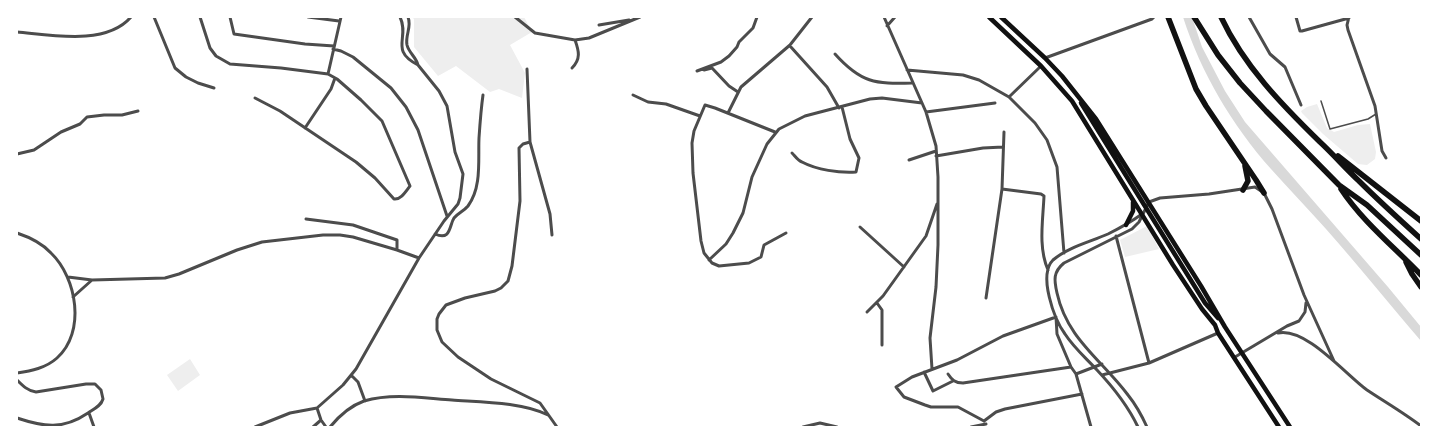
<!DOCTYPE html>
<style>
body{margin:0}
#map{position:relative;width:1438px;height:444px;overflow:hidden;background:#fff;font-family:Jost,sans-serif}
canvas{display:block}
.frame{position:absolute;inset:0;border:18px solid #fff;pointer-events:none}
</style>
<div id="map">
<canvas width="1438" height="444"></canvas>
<div class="frame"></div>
</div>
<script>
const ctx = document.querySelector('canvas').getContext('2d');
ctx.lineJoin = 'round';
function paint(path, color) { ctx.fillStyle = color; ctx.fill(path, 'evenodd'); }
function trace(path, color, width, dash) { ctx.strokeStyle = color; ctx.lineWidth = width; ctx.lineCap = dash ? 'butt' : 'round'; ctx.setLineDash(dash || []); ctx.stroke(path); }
const green = new Path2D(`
 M 412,17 L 524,17 L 532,32 L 510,45 L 525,73 L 522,98 L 499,89 L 490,92 L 456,66 L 438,76 L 414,47 L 414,19 Z
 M 1317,104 L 1327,128 L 1334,132 L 1358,125 L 1370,124 L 1376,152 L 1375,159 L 1367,165 L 1358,164 L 1323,134 L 1302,113 L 1301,111 L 1307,107 Z
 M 1147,226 L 1159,249 L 1125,257 L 1120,240 Z
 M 190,359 L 200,375 L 178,391 L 167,375 Z`);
const water = new Path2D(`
 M 1183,17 L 1192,17 L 1202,47 L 1225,91 L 1245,122 L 1388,287 L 1421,327 L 1421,341 C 1389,304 1359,266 1326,229 C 1308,209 1289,189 1271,169 C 1232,125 1201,73 1183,17 Z`);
const service = new Path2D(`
 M 1321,101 L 1330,129 L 1368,119 L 1376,114`);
const minor = new Path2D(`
 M 154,17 L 175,68 L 186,77 L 198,83 L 214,88
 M 200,17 L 210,48 L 216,56 L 230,64 L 281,68 L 328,74 L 337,79 L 361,100 L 382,121 L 410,186 C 406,191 401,200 394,199 L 375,178 L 356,162 L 280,111 L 255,98
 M 230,17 L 234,34 L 305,44 L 334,46
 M 308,17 L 339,21
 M 400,17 C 410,38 389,50 418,65
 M 515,17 L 535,33 L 575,40 L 589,38 L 640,17
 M 884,17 L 926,112 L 936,146 L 938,177 L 938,245 L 936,287 L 930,338 L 932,369
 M 1249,17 L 1270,54 L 1285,67 L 1301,105
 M 1296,17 L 1300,31 L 1302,31 L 1349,18
 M 1349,17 L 1347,25 L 1348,30 L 1375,106 L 1382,151 L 1386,158
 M 599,25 L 629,20
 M 887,26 L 895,17
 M 17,32 C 51,35 106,46 131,17
 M 790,46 L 827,87 L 839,108
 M 333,49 L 341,51 L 353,57 L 391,88 L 406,107 L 418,130 L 447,216
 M 835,54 C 861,83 875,84 912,83
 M 1045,58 L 1152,19 L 1154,17
 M 572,68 C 581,59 579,51 575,40
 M 527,69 L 530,142 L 550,214 L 552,235
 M 704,70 L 712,68 L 729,86 L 738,92
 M 907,70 L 963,75 L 979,80 L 1009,97 L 1035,123 L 1047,140 L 1057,167 L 1064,253
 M 697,71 L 721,62 L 729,56 L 737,47 L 739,42 L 753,28 L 757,17
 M 328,74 L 341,17
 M 633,95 L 648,102 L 666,104 L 700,116
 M 1009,97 L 1041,66
 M 926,112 L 995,103
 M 728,113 L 741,87 L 790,45 L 812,17
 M 305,128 L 331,89 L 335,78
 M 775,132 L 715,108 L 705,105 L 694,131 L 692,143 L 693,173 L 701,241 L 704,253 L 712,263 L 719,266 L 749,263 L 761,257 L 764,245 L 786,233
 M 530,142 L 523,144 L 519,148 L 520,201 L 512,266 L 508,281 L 501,288 L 495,291 L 465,298 L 446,305 L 439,314 L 437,319 L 437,330 L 442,342 L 458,357 L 491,379 L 540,403 L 557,427
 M 792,153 C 795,156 798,161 802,162 C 817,170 839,173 856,172 L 859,158 L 850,139 L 842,107
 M 17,154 L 34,150 L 61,132 L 80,124 L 87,117 L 104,115 L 122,115 L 138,111
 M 936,156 L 983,148 L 1003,147
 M 909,160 L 936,151
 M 1002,189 L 1041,194 L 1044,196 C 1043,220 1038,247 1048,270
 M 306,219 L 353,225 L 397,240 L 397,250
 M 860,227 L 904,267
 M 17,233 C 29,237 42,243 51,253 C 77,278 86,332 57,358 C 46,368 31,371 17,373
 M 435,234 C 451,241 449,226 454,218 C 458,213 464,211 468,206 C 482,187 478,160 479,138 C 480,123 481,109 483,95
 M 1116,236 L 1149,363
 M 709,260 L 726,244 L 733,233 L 743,213 L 752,177 L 767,144 L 779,129 L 805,116 L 870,99 L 882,98 L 922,103
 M 68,277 L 92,280 L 165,278 L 179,274 L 237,250 L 262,242 L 323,235 L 340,235 L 353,237 L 397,250 L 419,258
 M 73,297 L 92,280
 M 986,298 L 1002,189 L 1004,132
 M 877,303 L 882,310 L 882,345
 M 867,312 L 883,296 L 926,236 L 937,204
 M 1278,333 C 1306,327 1345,374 1367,390 C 1385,402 1404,413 1421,426
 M 1235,357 L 1287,326 L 1299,321 L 1305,312 L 1306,303
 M 924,372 L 933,391 L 953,381
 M 948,374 C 952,380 955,383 963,383 L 1071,367
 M 1076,374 L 1102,364
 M 351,375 L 358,382 L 365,401
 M 1102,375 L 1149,363 L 1218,333
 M 17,380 C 23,386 28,391 36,392 L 86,384 L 95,384 L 101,390 L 103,399 C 101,406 94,409 88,413 C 63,430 44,427 17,418
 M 317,408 L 343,385 L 356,369 L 419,258 L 444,221 L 458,204 L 460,198 L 463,174 L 455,152 L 447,106 L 439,91 L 418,65 C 416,57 409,53 407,45 C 405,35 412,27 408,17
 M 317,408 L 321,420 L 326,427
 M 89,413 L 94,427
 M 984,421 L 958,407 L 931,407 L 925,405 L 904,397 L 896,387 L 912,377 L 957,360 L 1003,336 L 1056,317 L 1057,334 L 1071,367 L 1076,374 L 1091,427
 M 984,421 L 996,412 L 1005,409 L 1082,394
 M 255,427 L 290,413 L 317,408
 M 313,427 L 321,420
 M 330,427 C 339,416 350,406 364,401 C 392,393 423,398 452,400 C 480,402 523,402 548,415
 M 803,427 L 820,423 L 837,427
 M 971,427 L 986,424
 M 1138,427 C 1128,406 1113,387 1097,370 C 1086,358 1074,348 1065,334 C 1054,319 1038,275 1053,260 C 1068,247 1090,242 1108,234 C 1120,228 1131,222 1142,214
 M 1147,427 C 1142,416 1136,405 1128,395 C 1102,360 1067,339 1057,293 C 1054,280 1053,272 1064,263 L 1132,229 L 1139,222 L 1149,202 L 1160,198 L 1209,194 L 1255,187 L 1264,193 L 1272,209 L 1304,295 L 1334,361`);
const secondary = new Path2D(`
 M 989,17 L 1041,66 L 1072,101 L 1173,265 L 1202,309 L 1215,325 L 1218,333 L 1279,427
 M 1001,17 L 1045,58 L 1062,76 L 1096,119 L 1201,286 L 1225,327 L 1290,427
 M 1081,103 L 1205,303 L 1218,318
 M 1126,225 L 1133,211 L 1133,202`);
const motorway = new Path2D(`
 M 1168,17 L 1196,89 L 1206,106 L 1256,180 L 1264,193
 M 1194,17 L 1218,55 L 1240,83 L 1266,111 L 1339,185 L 1367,205 L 1421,255
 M 1221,17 C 1244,66 1282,105 1320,142 C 1334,155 1346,169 1359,181 C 1379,201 1400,220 1421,239
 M 1338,156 L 1421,221
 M 1341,189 C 1362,221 1394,247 1421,275
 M 1243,190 L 1248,181 L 1245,166
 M 1406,262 L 1412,274 L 1421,287`);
paint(green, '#eee');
paint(water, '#d9d9d9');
trace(service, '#4c4c4c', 1.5);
trace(minor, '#4c4c4c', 3);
trace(secondary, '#111', 4.5);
trace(motorway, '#111', 5.5);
</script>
